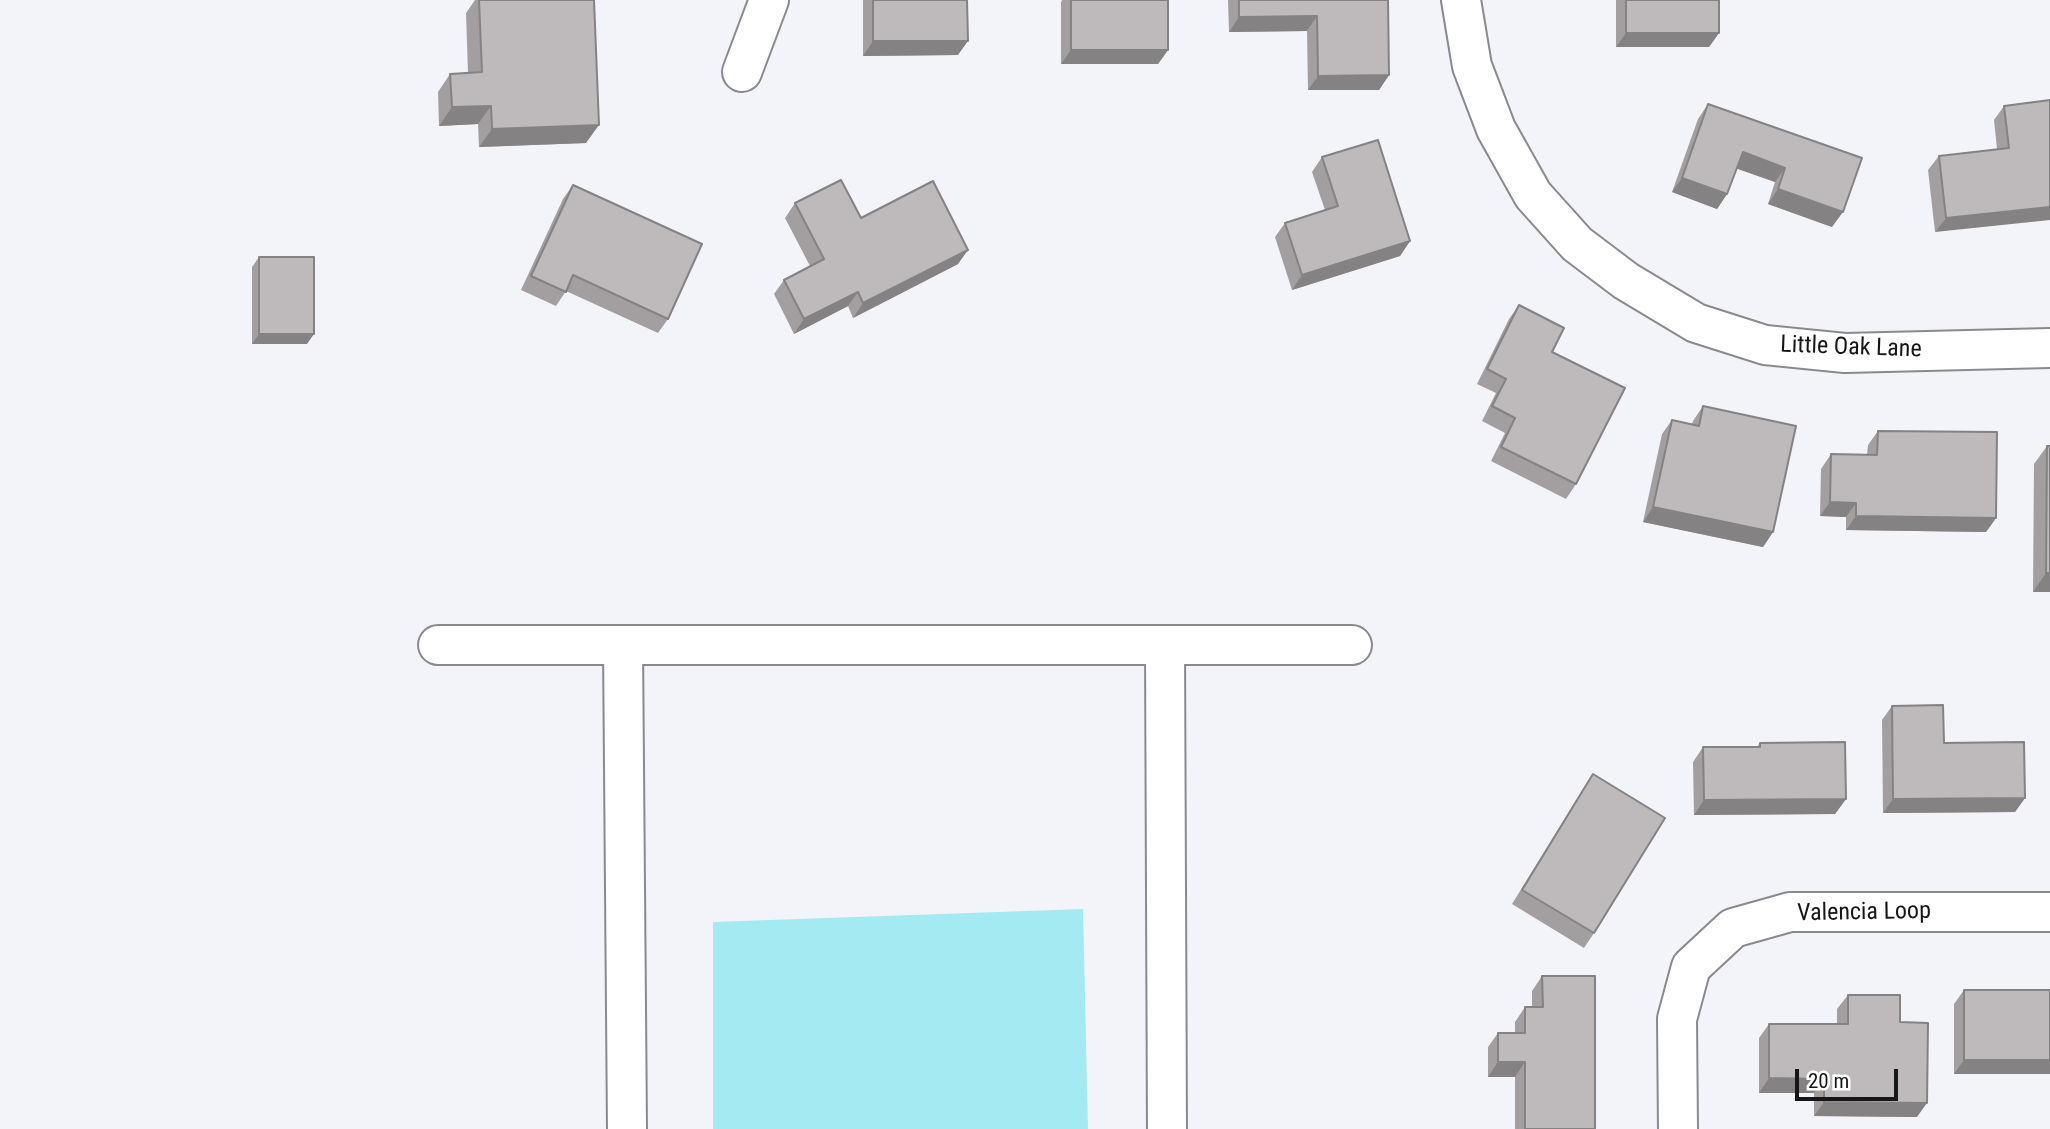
<!DOCTYPE html>
<style>
body{margin:0}
#map{position:relative;width:2050px;height:1129px;overflow:hidden;background:#f3f4f9;font-family:"Roboto Condensed",sans-serif}
canvas{display:block}
.scale{position:absolute;left:1795px;top:1069px;width:103px;height:32px;box-sizing:border-box;border:4px solid #161618;border-top:0;padding-left:9px;font-size:21px;line-height:24px;white-space:nowrap;color:#161618;-webkit-text-stroke:5px #fff;paint-order:stroke}
</style>
<div id="map">
<canvas width="2050" height="1129"></canvas>
<div class="scale">20 m</div>
</div>
<script>
const ctx = document.querySelector('canvas').getContext('2d');
ctx.lineJoin = 'round';
function paint(path, color) { ctx.fillStyle = color; ctx.fill(path, 'evenodd'); }
function trace(path, color, width, dash) { ctx.strokeStyle = color; ctx.lineWidth = width; ctx.lineCap = dash ? 'butt' : 'round'; ctx.setLineDash(dash || []); ctx.stroke(path); }
function label(font, color, halo, rows, align = 'center') {
  ctx.font = font + ' "Roboto Condensed",sans-serif'; ctx.lineWidth = 5; ctx.setLineDash([]); ctx.textBaseline = 'middle'; ctx.strokeStyle = halo; ctx.fillStyle = color; for (const [text, x, y, turn = 0] of rows) {
    ctx.save(); ctx.translate(x, y); ctx.rotate((+turn || 0) * Math.PI / 180); ctx.textAlign = isNaN(turn) ? turn : align; if (halo) ctx.strokeText(text, 0, 0); ctx.fillText(text, 0, 0); ctx.restore();
  }
}
const water = new Path2D(`
 M 1083,909 L 1088,1129 L 713,1129 L 713,922 Z`);
const street = new Path2D(`
 M 1461,0 L 1472,66 L 1496,129 L 1533,195 L 1577,244 L 1626,281 L 1696,323 L 1765,345 L 1845,353 L 2050,348
 M 742,72 L 769,0
 M 438,645 L 1352,645
 M 623,645 L 627,1129
 M 1165,645 L 1167,1129
 M 1678,1129 L 1677,1019 L 1691,967 L 1733,928 L 1790,912 L 2050,912`);
const wall = new Path2D(`
 M 475,0 L 594,0 L 586,143 L 479,147 L 478,124 L 439,126 L 438,92 L 450,74 L 468,73 L 466,13 Z
 M 863,0 L 967,0 L 958,55 L 863,56 Z
 M 1062,0 L 1168,0 L 1168,50 L 1158,64 L 1061,64 L 1061,2 Z
 M 1228,0 L 1388,0 L 1389,75 L 1379,90 L 1308,90 L 1307,31 L 1229,32 Z
 M 1616,0 L 1719,0 L 1719,33 L 1709,47 L 1616,47 Z
 M 2050,100 L 1935,232 L 1928,170 L 1939,156 L 1997,149 L 1994,120 L 2004,106 Z
 M 1708,104 L 1862,158 L 1832,227 L 1768,204 L 1775,182 L 1737,168 L 1727,194 L 1717,209 L 1672,192 L 1698,119 Z
 M 1322,157 L 1410,241 L 1400,256 L 1292,290 L 1275,237 L 1285,223 L 1325,210 L 1312,172 Z
 M 573,185 L 668,319 L 658,333 L 566,291 L 556,306 L 521,290 L 563,199 Z
 M 795,203 L 861,218 L 958,264 L 853,318 L 848,306 L 794,334 L 774,294 L 784,280 L 810,266 L 785,218 Z
 M 259,257 L 307,344 L 252,344 L 252,267 Z
 M 1519,305 L 1552,352 L 1576,484 L 1566,499 L 1491,461 L 1505,433 L 1482,421 L 1496,393 L 1477,384 L 1509,319 Z
 M 1703,406 L 1773,532 L 1763,547 L 1643,522 L 1662,434 L 1672,420 L 1692,424 L 1693,421 Z
 M 1878,431 L 1996,518 L 1986,532 L 1846,530 L 1846,517 L 1820,516 L 1821,469 L 1831,454 L 1867,455 L 1868,445 Z
 M 2047,446 L 2050,446 L 2050,592 L 2033,592 L 2034,464 Z
 M 1892,706 L 1944,743 L 2025,798 L 2015,812 L 1883,813 L 1882,720 Z
 M 1760,743 L 1846,799 L 1835,814 L 1694,815 L 1693,762 L 1703,747 L 1757,747 Z
 M 1593,774 L 1594,933 L 1584,948 L 1512,904 L 1583,789 Z
 M 1542,976 L 1595,1129 L 1515,1129 L 1515,1077 L 1488,1077 L 1488,1047 L 1498,1033 L 1515,1033 L 1515,1022 L 1525,1007 L 1532,1007 L 1532,991 Z
 M 1964,990 L 2050,1074 L 1954,1074 L 1954,1004 Z
 M 1848,995 L 1900,1022 L 1917,1117 L 1814,1116 L 1814,1093 L 1759,1093 L 1759,1038 L 1769,1024 L 1837,1024 L 1837,1009 Z`);
const shadedWall = new Path2D(`
 M 1317,16 L 1307,31 L 1229,32 L 1239,17 Z
 M 1626,33 L 1719,33 L 1709,47 L 1616,47 Z
 M 873,41 L 968,41 L 958,55 L 863,56 Z
 M 1071,50 L 1168,50 L 1158,64 L 1061,64 Z
 M 1389,75 L 1379,90 L 1308,90 L 1318,76 Z
 M 491,106 L 478,124 L 439,126 L 452,107 Z
 M 599,125 L 586,143 L 479,147 L 492,129 Z
 M 1743,152 L 1785,168 L 1775,182 L 1732,167 Z
 M 1682,178 L 1727,194 L 1717,209 L 1672,192 Z
 M 1778,189 L 1843,212 L 1832,227 L 1768,204 Z
 M 2050,207 L 2050,220 L 1935,232 L 1946,218 Z
 M 1410,241 L 1400,256 L 1292,290 L 1302,275 Z
 M 968,250 L 958,264 L 853,318 L 863,303 Z
 M 858,292 L 848,306 L 794,334 L 804,319 Z
 M 259,334 L 314,334 L 307,344 L 252,344 Z
 M 1830,502 L 1856,503 L 1846,517 L 1820,516 Z
 M 1653,507 L 1773,532 L 1763,547 L 1643,522 Z
 M 1856,516 L 1996,518 L 1986,532 L 1846,530 Z
 M 2046,573 L 2050,573 L 2050,592 L 2033,592 Z
 M 2025,798 L 2015,812 L 1883,813 L 1893,799 Z
 M 1846,799 L 1835,814 L 1694,815 L 1704,800 Z
 M 1964,1060 L 2050,1060 L 2050,1074 L 1954,1074 Z
 M 1498,1062 L 1525,1062 L 1515,1077 L 1488,1077 Z
 M 1769,1078 L 1824,1079 L 1814,1093 L 1759,1093 Z
 M 1824,1102 L 1927,1103 L 1917,1117 L 1814,1116 Z`);
const building = new Path2D(`
 M 479,0 L 594,0 L 599,125 L 492,129 L 491,106 L 452,107 L 450,74 L 482,72 Z
 M 873,0 L 967,0 L 968,41 L 873,41 Z
 M 1071,0 L 1168,0 L 1168,50 L 1071,50 Z
 M 1239,0 L 1388,0 L 1389,75 L 1318,76 L 1317,16 L 1239,17 Z
 M 1626,0 L 1719,0 L 1719,33 L 1626,33 Z
 M 2050,100 L 2050,207 L 1946,218 L 1939,156 L 2009,148 L 2004,106 Z
 M 1708,104 L 1862,158 L 1843,212 L 1778,189 L 1785,168 L 1743,152 L 1727,194 L 1682,178 Z
 M 1378,140 L 1410,241 L 1302,275 L 1285,223 L 1338,206 L 1322,157 Z
 M 841,180 L 861,218 L 933,181 L 968,250 L 863,303 L 858,292 L 804,319 L 784,280 L 824,259 L 795,203 Z
 M 573,185 L 702,244 L 668,319 L 573,275 L 566,292 L 531,276 Z
 M 259,257 L 314,257 L 314,334 L 259,334 Z
 M 1519,305 L 1564,328 L 1552,352 L 1625,388 L 1576,484 L 1501,447 L 1515,418 L 1492,406 L 1506,379 L 1487,369 Z
 M 1703,406 L 1796,426 L 1773,532 L 1653,507 L 1672,420 L 1699,426 Z
 M 1878,431 L 1997,432 L 1996,518 L 1856,516 L 1856,503 L 1830,502 L 1831,454 L 1877,455 Z
 M 2047,446 L 2050,446 L 2050,573 L 2046,573 Z
 M 1943,705 L 1944,743 L 2024,742 L 2025,798 L 1893,799 L 1892,706 Z
 M 1845,742 L 1846,799 L 1704,800 L 1703,747 L 1760,747 L 1760,743 Z
 M 1593,774 L 1665,818 L 1594,933 L 1522,890 Z
 M 1542,976 L 1595,976 L 1595,1129 L 1525,1129 L 1525,1062 L 1498,1062 L 1498,1033 L 1525,1033 L 1525,1007 L 1543,1007 Z
 M 1964,990 L 2050,990 L 2050,1060 L 1964,1060 Z
 M 1848,995 L 1900,995 L 1900,1022 L 1928,1023 L 1927,1103 L 1824,1102 L 1824,1079 L 1769,1078 L 1769,1024 L 1848,1024 Z`);
const streetNames = [
 ["Little Oak Lane",1851,348,2],
 ["Valencia Loop",1864,913,-1]
];
paint(water, '#a4eaf2');
trace(street, '#898a8e', 42);
trace(street, '#fff', 38);
paint(wall, '#a39fa1');
paint(shadedWall, '#858283');
paint(building, '#beb9bb');
trace(building, '#858283', 2);
label('24px', '#161618', '#fff', streetNames);
</script>
